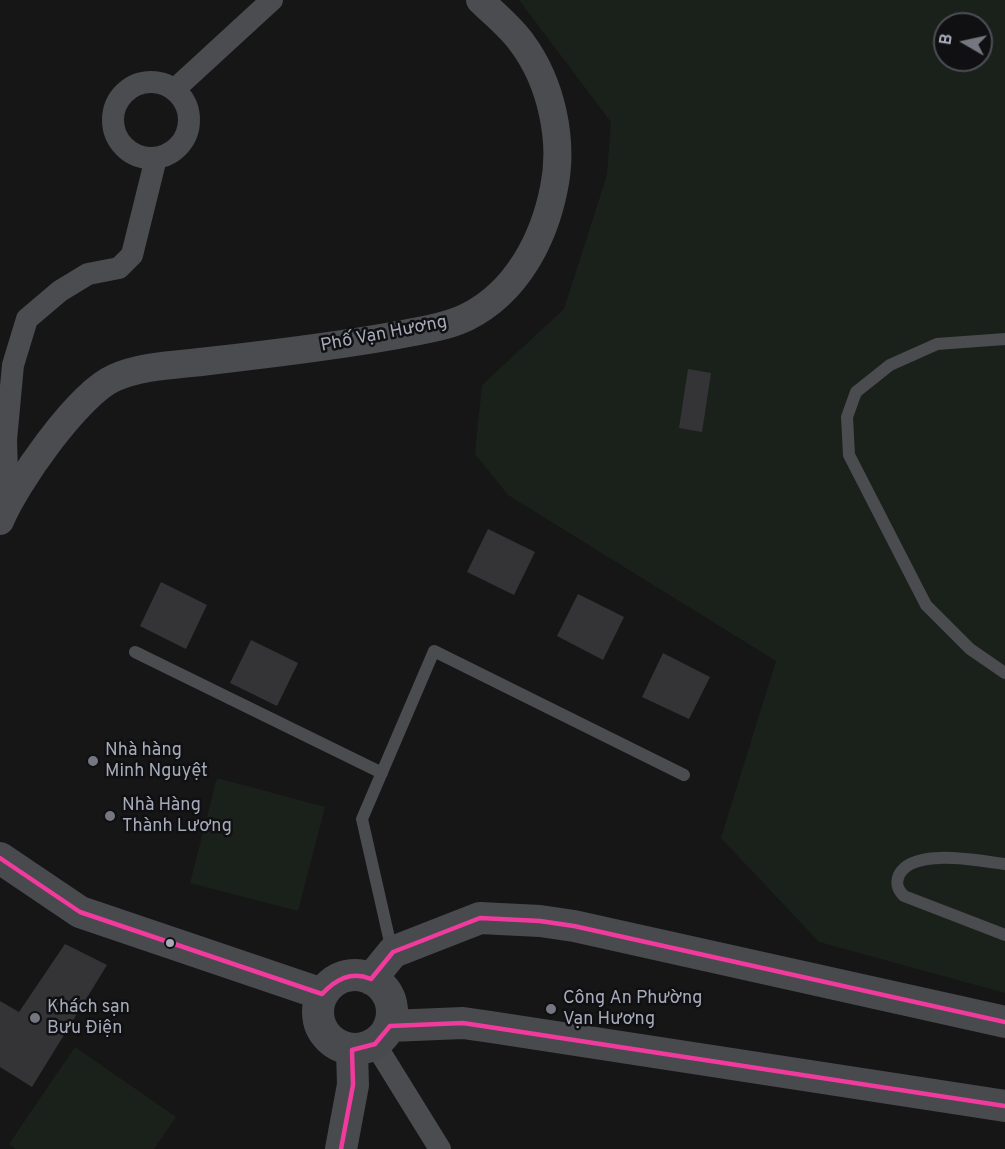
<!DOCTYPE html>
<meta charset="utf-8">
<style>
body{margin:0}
#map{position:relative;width:1005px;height:1149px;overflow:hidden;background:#161617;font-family:Overpass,sans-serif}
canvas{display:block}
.north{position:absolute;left:933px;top:12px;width:60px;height:60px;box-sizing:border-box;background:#101013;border:2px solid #4c4e55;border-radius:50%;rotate:279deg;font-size:16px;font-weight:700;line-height:24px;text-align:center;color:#a6abb9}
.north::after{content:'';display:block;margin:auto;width:21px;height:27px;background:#747780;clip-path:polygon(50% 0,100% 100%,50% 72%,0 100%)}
</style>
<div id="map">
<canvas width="1005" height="1149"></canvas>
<div class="north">B</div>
</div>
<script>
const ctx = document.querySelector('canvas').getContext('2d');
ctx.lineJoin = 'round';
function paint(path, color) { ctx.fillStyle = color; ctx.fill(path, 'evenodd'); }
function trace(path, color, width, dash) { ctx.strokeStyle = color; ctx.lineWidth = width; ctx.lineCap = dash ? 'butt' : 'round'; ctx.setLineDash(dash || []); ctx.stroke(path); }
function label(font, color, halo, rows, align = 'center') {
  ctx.font = font + ' Overpass,sans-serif'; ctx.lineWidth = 5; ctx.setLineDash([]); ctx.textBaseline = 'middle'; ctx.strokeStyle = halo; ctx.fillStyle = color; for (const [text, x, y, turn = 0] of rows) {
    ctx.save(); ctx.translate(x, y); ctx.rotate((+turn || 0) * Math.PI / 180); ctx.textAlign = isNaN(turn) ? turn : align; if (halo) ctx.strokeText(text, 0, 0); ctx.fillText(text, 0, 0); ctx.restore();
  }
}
const green = new Path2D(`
 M 519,0 L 1005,0 L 1005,993 L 819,942 L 721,838 L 776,661 L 508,495 L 475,454 L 482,385 L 564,309 L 607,175 L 611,122 ZM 945,24 L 981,24 L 981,60 L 945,60 Z
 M 217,778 L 325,807 L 298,911 L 190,883 Z
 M 75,1047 L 176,1117 L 154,1149 L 16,1149 L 9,1144 Z`);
const building = new Path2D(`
 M 688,369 L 711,373 L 702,432 L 679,428 Z
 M 488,529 L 535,552 L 514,595 L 467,572 Z
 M 161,582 L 207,605 L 186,649 L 140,626 Z
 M 578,594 L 624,617 L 603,660 L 557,636 Z
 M 251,640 L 298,663 L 277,706 L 230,683 Z
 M 663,653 L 710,677 L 689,719 L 642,697 Z
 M 65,944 L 107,965 L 32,1087 L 0,1067 L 0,1001 L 19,1012 Z`);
const service = new Path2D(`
 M 1005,339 L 937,344 L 890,365 L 856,392 L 847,417 L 849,455 L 926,605 L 970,649 L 1005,673
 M 135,652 L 382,773
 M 1005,864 C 979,861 913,847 899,875 C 895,884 898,890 904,896 L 1005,935
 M 392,951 L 362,819 L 434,651 L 684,775`);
const minor = new Path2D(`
 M113 120a38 38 0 1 1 76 0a38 38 0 1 1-76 0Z
 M 174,90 L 272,0
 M 8,502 L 6,440 L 13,365 L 27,319 L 60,291 L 88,274 L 119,268 L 132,255 L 156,158
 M 375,1044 L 440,1149`);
const tertiary = new Path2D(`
 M 0,521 C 15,484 78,394 114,378 C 143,365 178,365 209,361 C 270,354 331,347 392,336 C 417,331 444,328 467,317 C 517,292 544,239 554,188 C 564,140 551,82 522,43 C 511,27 494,14 480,0`);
const secondary = new Path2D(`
 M 0,858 L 80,912 L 322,994
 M318 1012a37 37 0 1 1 74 0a37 37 0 1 1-74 0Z
 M 371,979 L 393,952 L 480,918 L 540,921 L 574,926 L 1005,1022
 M 390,1026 L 463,1023 L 491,1027 L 1005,1106
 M 341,1149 L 353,1085 L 352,1050`);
const bus1 = new Path2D(`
 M 0,858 L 80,912 L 322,994 C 336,979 351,971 371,979 L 393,952 L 480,918 L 540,921 L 574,926 L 1005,1022
 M 341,1149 L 353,1085 L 352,1050 L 375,1044 L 390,1026 L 463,1023 L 1005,1106`);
const markers = [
 [93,761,6,"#747780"],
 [110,816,6,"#747780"],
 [170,943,5,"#a6abb9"],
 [551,1009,6,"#747780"],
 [35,1018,6,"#747780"]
];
const streetNames = [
 ["Phố Vạn Hương",384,335,-11]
];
const poiNames = [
 ["Nhà hàng",105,751],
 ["Minh Nguyệt",105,772],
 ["Nhà Hàng",122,806],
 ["Thành Lương",122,827],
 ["Công An Phường",563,999],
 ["Vạn Hương",563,1020],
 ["Khách sạn",47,1008],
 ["Bưu Điện",47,1029]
];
paint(green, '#1a211b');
paint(building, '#343436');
trace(service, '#4a4c50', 12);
trace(minor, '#4a4c50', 22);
trace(tertiary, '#4a4c50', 28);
trace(secondary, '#484a4e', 32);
trace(bus1, '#f13a9d', 4.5);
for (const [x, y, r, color] of markers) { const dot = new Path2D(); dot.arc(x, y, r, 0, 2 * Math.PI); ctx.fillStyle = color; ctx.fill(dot); trace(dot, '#101013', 2); }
label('18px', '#a6abb9', '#101013', streetNames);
label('18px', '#a6abb9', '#101013', poiNames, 'left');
</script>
